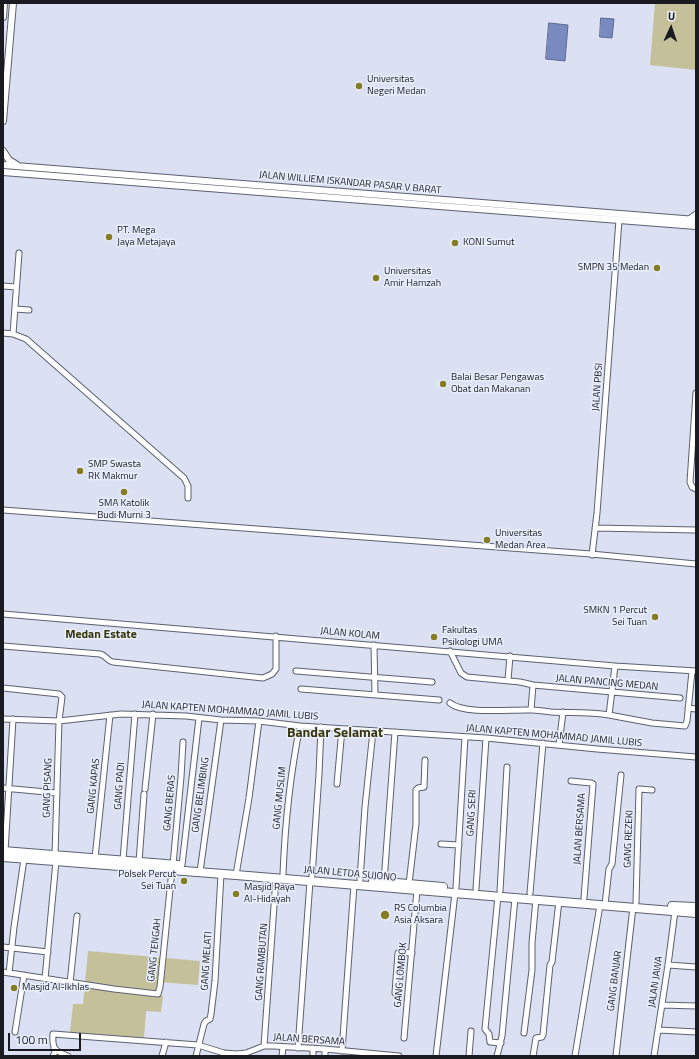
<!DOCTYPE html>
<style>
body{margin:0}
#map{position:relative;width:699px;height:1059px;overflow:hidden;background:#dbe1f2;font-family:"Titillium Web",sans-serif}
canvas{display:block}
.frame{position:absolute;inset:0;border:4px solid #191b21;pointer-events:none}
.north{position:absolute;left:651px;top:8px;width:40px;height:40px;-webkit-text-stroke:3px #e9eefc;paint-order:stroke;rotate:3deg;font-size:11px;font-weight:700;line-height:16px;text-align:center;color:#191b21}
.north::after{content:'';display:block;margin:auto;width:14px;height:18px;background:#191b21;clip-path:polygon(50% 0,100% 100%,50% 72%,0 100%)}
.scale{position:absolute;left:8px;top:1033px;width:73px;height:18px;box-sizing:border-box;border:2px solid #191b21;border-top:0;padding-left:5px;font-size:12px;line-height:14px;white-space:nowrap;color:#191b21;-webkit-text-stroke:3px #e9eefc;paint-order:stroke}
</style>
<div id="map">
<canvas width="699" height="1059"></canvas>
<div class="frame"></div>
<div class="north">U</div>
<div class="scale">100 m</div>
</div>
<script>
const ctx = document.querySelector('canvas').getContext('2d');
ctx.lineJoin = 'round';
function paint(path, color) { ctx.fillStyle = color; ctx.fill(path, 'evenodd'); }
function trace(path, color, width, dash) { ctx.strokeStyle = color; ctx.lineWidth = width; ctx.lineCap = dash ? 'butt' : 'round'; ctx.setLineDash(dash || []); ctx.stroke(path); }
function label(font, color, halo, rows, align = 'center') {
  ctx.font = font + ' "Titillium Web",sans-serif'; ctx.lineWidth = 3; ctx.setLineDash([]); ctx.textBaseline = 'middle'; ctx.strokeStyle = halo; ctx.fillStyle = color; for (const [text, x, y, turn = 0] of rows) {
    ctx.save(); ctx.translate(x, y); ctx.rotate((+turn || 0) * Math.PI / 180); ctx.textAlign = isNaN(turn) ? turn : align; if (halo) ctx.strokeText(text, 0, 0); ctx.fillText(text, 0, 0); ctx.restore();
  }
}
const green = new Path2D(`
 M 655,3 L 696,3 L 696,70 L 650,65 Z
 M 88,951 L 200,961 L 198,985 L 159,982 L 158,995 L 163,996 L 161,1012 L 146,1011 L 144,1038 L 70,1032 L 73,1004 L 83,1004 Z`);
const water = new Path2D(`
 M 601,18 L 614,19 L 612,38 L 600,37 Z
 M 549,23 L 568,25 L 565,61 L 546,59 Z`);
const minor = new Path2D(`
 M 689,219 L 696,214
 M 3,286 L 16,287
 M 15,309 L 29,310
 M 3,333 L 13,334 L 26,339 L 184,478 L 188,486 L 188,498
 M 13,334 L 19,253
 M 696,393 L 690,482 L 692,487 L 696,489
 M 3,510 L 591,554 L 696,564
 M 595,528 L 696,530
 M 592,555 L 597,513 L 619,220
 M 3,614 L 615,666 L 696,671
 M 374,645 L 375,695
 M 3,646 L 100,654 C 106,655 107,661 113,662 L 263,678 L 272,674 L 276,669 L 276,636
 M 450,651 L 461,673 L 467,677 L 520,682 L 533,685 L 680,698
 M 296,671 L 432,682
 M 508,680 L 510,656
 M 3,688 L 59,694 L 62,697 L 59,721 L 55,855
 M 301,689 L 439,700
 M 450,703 C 464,715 513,709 532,710 C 538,710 544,711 551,712 C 570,713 590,712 609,715 L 615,666
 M 688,708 L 696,709
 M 531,710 L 533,685
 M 609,715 L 652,723 L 685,726 L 687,721 L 692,671
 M 3,719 L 59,721 L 121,714 L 186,716 L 221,720 L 259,721 L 300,726 L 486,738 L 597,749 L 696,757
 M 559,745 L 563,712
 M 571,781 L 591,783 L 593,784 L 584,898
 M 337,784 L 342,729
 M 3,788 L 57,793
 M 145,789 L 153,714
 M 441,844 L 459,845
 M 5,851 L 13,719
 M 95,858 L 110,715
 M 123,860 L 135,714
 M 139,862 L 144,794
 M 173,865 L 181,777 L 183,742
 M 182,865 L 199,718
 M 200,872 L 221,720
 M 283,874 C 285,824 290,775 300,726
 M 236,875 L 249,798 L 259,721
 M 312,876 L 319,774 L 321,727
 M 360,880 L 365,807 L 373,731
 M 384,882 L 395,732
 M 409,884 L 416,824 L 416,790 L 418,788 L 424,787 L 425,760
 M 456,888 L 465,737
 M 476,889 L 486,738
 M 500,891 L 507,767
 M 530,893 L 543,743
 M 498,896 L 485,1029 L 489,1034 L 490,1042 L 501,1043
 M 636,903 L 639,789 L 652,790
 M 605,905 L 609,869 L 612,864 L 621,775
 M 3,947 L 48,952
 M 668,965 L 696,967
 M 3,972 L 114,989 L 158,994 L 160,987 L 172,870
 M 9,973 L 14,927 L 24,859
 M 45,979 L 56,861
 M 70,983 L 77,916
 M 395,993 L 398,953 L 400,952 L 412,953
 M 662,1005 L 696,1006
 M 659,1030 L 696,1032
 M 15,1032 L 24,975
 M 524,1033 L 532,970 L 532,943 L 536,899
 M 404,1038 L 417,890
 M 264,1046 L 276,878
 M 298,1048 L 310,881
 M 313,1048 L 313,1056
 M 325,1049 L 325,1056
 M 342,1051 L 354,885
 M 53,1056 L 55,1052 L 54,1048
 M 68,1056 C 54,1051 52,1048 53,1034 L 198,1045 L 224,1053 L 237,1054 L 246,1053 L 264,1046 L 273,1046 L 325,1049 L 399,1056
 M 162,1056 L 166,1042
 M 196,1056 L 204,1024 L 206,1021 L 210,1019 L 211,1014 L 215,981 L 221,874
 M 282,1056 L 283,1047
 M 436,1056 L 455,893
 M 469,1056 L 471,1031
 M 497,1056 L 502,1036 L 515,898
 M 533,1056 L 536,1038 L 542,1037 L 543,1035 L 550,965 L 552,962 L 559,901
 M 575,1056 L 600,905
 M 616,1056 L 633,907
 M 654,1056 L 668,965 L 675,911`);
const tertiary = new Path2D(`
 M 3,17 L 4,3
 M 3,121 L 13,3
 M 3,151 L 9,160 L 17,165
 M 3,165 L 696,220
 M 3,172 L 696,226`);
const trunk = new Path2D(`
 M 3,851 L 178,865
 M 3,857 L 236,875 L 696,913
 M 373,881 L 443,887
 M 672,906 L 696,907`);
const markers = [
 [359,86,4,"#857d24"],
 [109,237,4,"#857d24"],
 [455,243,4,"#857d24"],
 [657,268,4,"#857d24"],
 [376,278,4,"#857d24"],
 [443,384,4,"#857d24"],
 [80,471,4,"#857d24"],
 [124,492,4,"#857d24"],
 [487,540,4,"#857d24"],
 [655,617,4,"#857d24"],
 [434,637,4,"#857d24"],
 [184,881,4,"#857d24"],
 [236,894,4,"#857d24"],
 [385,915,5,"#857d24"],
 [14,988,4,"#857d24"]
];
const poiNames = [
 ["Universitas",367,80],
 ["Negeri Medan",367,92],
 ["PT. Mega",117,231],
 ["Jaya Metajaya",117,243],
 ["KONI Sumut",463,243],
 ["SMPN 35 Medan",649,268,"right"],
 ["Universitas",384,272],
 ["Amir Hamzah",384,284],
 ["Balai Besar Pengawas",451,378],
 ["Obat dan Makanan",451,390],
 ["SMP Swasta",88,465],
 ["RK Makmur",88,477],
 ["SMA Katolik",124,504,"center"],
 ["Budi Murni 3",124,516,"center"],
 ["Universitas",495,534],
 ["Medan Area",495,546],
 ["SMKN 1 Percut",647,611,"right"],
 ["Sei Tuan",647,623,"right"],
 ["Fakultas",442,631],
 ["Psikologi UMA",442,643],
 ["Polsek Percut",176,875,"right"],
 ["Sei Tuan",176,887,"right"],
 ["Masjid Raya",244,888],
 ["Al-Hidayah",244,900],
 ["RS Columbia",394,909],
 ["Asia Aksara",394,921],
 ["Masjid Al-Ikhlas",22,988]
];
const streetNames = [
 ["JALAN WILLIEM ISKANDAR PASAR V BARAT",350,183,5],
 ["JALAN PBSI",598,387,-86],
 ["JALAN KOLAM",350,634,5],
 ["JALAN PANCING MEDAN",607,683,5],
 ["JALAN KAPTEN MOHAMMAD JAMIL LUBIS",230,711,4],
 ["JALAN KAPTEN MOHAMMAD JAMIL LUBIS",554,736,5],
 ["GANG KAPAS",94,786,-84],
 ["GANG PADI",120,786,-86],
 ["GANG PISANG",48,788,-88],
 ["GANG BELIMBING",201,795,-82],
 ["GANG MUSLIM",280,798,-84],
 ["GANG BERAS",170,803,-85],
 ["GANG SERI",472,813,-87],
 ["JALAN BERSAMA",580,829,-86],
 ["GANG REZEKI",629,839,-88],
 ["JALAN LETDA SUJONO",350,874,5],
 ["GANG TENGAH",155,950,-84],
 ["GANG MELATI",207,961,-86],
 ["GANG RAMBUTAN",262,962,-86],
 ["GANG LOMBOK",401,975,-85],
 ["GANG BANJAR",615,981,-83],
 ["JALAN JAWA",656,982,-82],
 ["JALAN BERSAMA",309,1040,4]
];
const quarterNames = [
 ["Medan Estate",101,635]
];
const districtNames = [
 ["Bandar Selamat",335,734]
];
paint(green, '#c4c19a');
paint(water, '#798ac1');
trace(water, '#5c6991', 1);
trace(minor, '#5c6170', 7);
trace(tertiary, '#5c6170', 8);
trace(trunk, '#5c6170', 10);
trace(minor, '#fff', 5);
trace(tertiary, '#fff', 6);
trace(trunk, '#fff', 8);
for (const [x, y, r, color] of markers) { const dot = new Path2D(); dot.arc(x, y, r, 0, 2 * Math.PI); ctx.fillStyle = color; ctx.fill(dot); trace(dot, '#e9eefc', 1.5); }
label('10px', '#191b21', '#e9eefc', poiNames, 'left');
label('10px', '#191b21', '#e9eefc', streetNames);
label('bold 12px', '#39350b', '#e9eefc', quarterNames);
label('bold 14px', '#39350b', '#e9eefc', districtNames);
</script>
